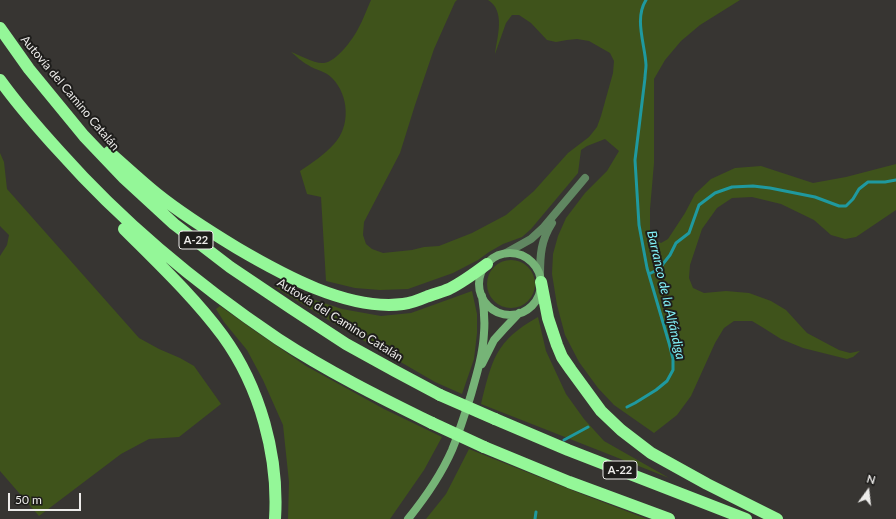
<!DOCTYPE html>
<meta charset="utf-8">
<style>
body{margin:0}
#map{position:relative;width:896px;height:519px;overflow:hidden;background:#373532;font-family:Lato,sans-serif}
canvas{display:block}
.north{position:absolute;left:848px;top:471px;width:40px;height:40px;-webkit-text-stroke:3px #1e1d1b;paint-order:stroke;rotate:15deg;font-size:11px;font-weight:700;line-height:16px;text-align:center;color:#edecea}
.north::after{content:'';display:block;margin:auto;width:14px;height:18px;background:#edecea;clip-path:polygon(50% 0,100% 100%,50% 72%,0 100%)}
.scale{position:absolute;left:8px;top:493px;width:73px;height:18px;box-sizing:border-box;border:2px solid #edecea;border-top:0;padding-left:5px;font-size:12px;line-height:14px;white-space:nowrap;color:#edecea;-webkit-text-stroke:3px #1e1d1b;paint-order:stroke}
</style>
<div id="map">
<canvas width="896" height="519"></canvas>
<div class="north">N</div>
<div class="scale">50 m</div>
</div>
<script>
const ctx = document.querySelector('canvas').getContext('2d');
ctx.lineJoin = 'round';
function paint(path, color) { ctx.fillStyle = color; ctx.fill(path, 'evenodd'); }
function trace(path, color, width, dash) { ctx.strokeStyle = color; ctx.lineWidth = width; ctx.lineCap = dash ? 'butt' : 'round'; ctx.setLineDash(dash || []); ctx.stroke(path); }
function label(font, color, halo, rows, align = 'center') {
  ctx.font = font + ' Lato,sans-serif'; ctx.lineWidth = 4; ctx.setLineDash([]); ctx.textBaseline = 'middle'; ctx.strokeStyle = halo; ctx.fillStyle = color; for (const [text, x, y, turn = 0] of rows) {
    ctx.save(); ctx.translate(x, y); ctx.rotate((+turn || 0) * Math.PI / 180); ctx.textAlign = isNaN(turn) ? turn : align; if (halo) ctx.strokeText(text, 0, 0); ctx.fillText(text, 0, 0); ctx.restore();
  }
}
const green = new Path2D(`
 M 371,0 L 457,0 L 455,2 L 434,49 L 415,105 L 400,153 L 364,222 L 363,235 L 366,244 L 372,249 L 383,253 L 412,250 L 424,247 L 439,246 L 472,233 L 506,215 L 534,191 L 568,153 L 589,137 L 597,127 L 601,116 L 613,73 L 614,61 L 610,53 L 589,41 L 577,39 L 567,40 L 556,42 L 547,40 L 531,23 L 519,15 L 512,15 L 506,23 L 495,54 C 497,37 506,11 488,0 L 740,0 L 700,25 L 681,41 L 665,60 L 654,79 L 654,163 L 650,209 L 650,230 L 655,240 L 661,243 L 668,239 L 685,213 L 695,194 L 711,179 L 735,168 L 761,166 L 813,183 L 846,177 L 896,164 L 896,210 L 856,237 L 845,239 L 831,235 L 814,220 L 781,204 L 752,197 L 732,198 L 717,208 L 702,229 L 690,265 L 689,278 L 693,288 L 704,293 L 726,291 L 749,293 L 771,301 L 786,310 L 807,333 L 839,350 L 850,353 L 860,351 L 853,357 L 847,359 L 803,348 L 781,339 L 762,327 L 752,321 L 734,321 L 724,328 L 715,343 L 691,396 L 677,415 L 654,433 L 614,405 L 598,388 L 579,362 L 565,335 L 557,305 L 552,274 L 553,254 L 558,236 L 566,218 L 585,193 L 607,171 L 619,151 L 605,139 L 587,146 L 581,150 L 578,173 L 531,229 L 522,237 L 503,244 L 489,252 L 478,260 L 453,273 L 408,289 L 380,290 L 355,288 L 326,281 L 321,197 L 307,194 L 300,171 C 312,163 324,155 334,144 C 351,126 349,95 332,78 C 326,71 315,70 308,65 C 302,62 296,56 291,52 C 300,55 314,64 324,63 C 336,62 353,39 358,29 C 363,20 367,9 371,0 Z
 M 0,153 L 4,162 L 7,189 L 139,338 L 159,349 L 180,358 L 194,366 L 221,404 L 179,437 L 149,439 L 121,454 L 39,516 L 0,471 L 0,256 L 7,245 L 9,235 L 0,226 Z
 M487 284a24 24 0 1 1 48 0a24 24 0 1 1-48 0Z
 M 273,286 L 342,309 L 381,316 L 411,313 L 472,291 L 477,314 L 477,333 L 474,359 L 462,394 L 435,382 L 335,324 Z
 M 220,306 L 252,329 L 306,366 L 384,409 L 442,437 L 424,470 L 390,519 L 288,519 L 289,482 L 283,425 L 263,380 L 247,350 L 224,322 L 216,309 Z
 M 538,317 L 546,351 L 566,394 L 584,419 L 604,441 L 669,478 L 481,404 C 492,360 495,341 538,317 Z
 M 469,449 L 579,493 L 647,519 L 426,519 L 446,494 Z`);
const stream = new Path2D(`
 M 649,274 L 659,269 L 670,255 L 676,243 L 689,233 L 699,205 L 715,193 L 732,187 L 753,186 L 770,188 L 815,197 L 839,206 L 846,206 L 853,199 L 859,189 L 868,182 L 885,182 L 896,180
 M 627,407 L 635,403 L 656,390 L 667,381 L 673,370 L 673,359 L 669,343 L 647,268 L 639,225 L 635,160 L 645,78 C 645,74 646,69 646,65 C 645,44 634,19 646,0
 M 564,440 L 588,427
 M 535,519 L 536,512`);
const minor = new Path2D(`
 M 506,253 L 531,239 L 543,228 L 585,178
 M 540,275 C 540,255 541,240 552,223`);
const secondary = new Path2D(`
 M479 284a31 31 0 1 1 62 0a31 31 0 1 1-62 0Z
 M 482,364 L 494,340 L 503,330 L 519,313
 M 408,519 C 425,498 441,475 452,450 C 459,433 464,416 470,398 C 476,377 483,355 484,333 C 485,321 484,308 482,296`);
const motorway = new Path2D(`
 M 0,28 L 29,69 L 84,136 L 124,178 L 174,224 L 230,267 L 291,308 L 346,344 L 395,371 L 440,395
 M 0,80 C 18,105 39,129 60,152 C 124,224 198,285 278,339 C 327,371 379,397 432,423
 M 109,152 C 125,166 140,180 157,194 C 182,214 209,231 237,248 C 283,275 348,311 403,304 C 411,303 419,300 426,297 C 434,294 442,292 449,289 C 463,282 475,273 487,264
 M 124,229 C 158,263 194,297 223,336 C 260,387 279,456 275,519
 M 541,282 L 548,318 L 557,345 L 562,357 L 571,370 L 601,411 L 621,430 L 651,453 L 707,484 L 777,519
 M 495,419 L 568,450 L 746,519
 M 484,447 L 569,482 L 669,519`);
const motorwayBridge = new Path2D(`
 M 440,395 L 495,419
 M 432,423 L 484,447`);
const shields = [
 [196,240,34],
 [620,470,34]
];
const shieldNames = [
 ["A-22",196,240],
 ["A-22",620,470]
];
const streetNames = [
 ["Autovía del Camino Catalán",70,93,50],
 ["Autovía del Camino Catalán",340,320,32]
];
const waterNames = [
 ["Barranco de la Alfándiga",666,295,77]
];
paint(green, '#3f531b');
trace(stream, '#1f999f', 3);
trace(minor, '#608761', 8);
trace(secondary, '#76b477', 8);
trace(motorway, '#94f798', 12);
trace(motorwayBridge, '#94f798', 12);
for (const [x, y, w] of shields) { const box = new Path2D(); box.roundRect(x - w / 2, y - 9, w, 18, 3); ctx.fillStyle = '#1e1d1b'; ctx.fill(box); trace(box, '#edecea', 1); }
label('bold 11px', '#edecea', null, shieldNames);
label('12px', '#edecea', '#1e1d1b', streetNames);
label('italic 13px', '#83f3fa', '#1e1d1b', waterNames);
</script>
